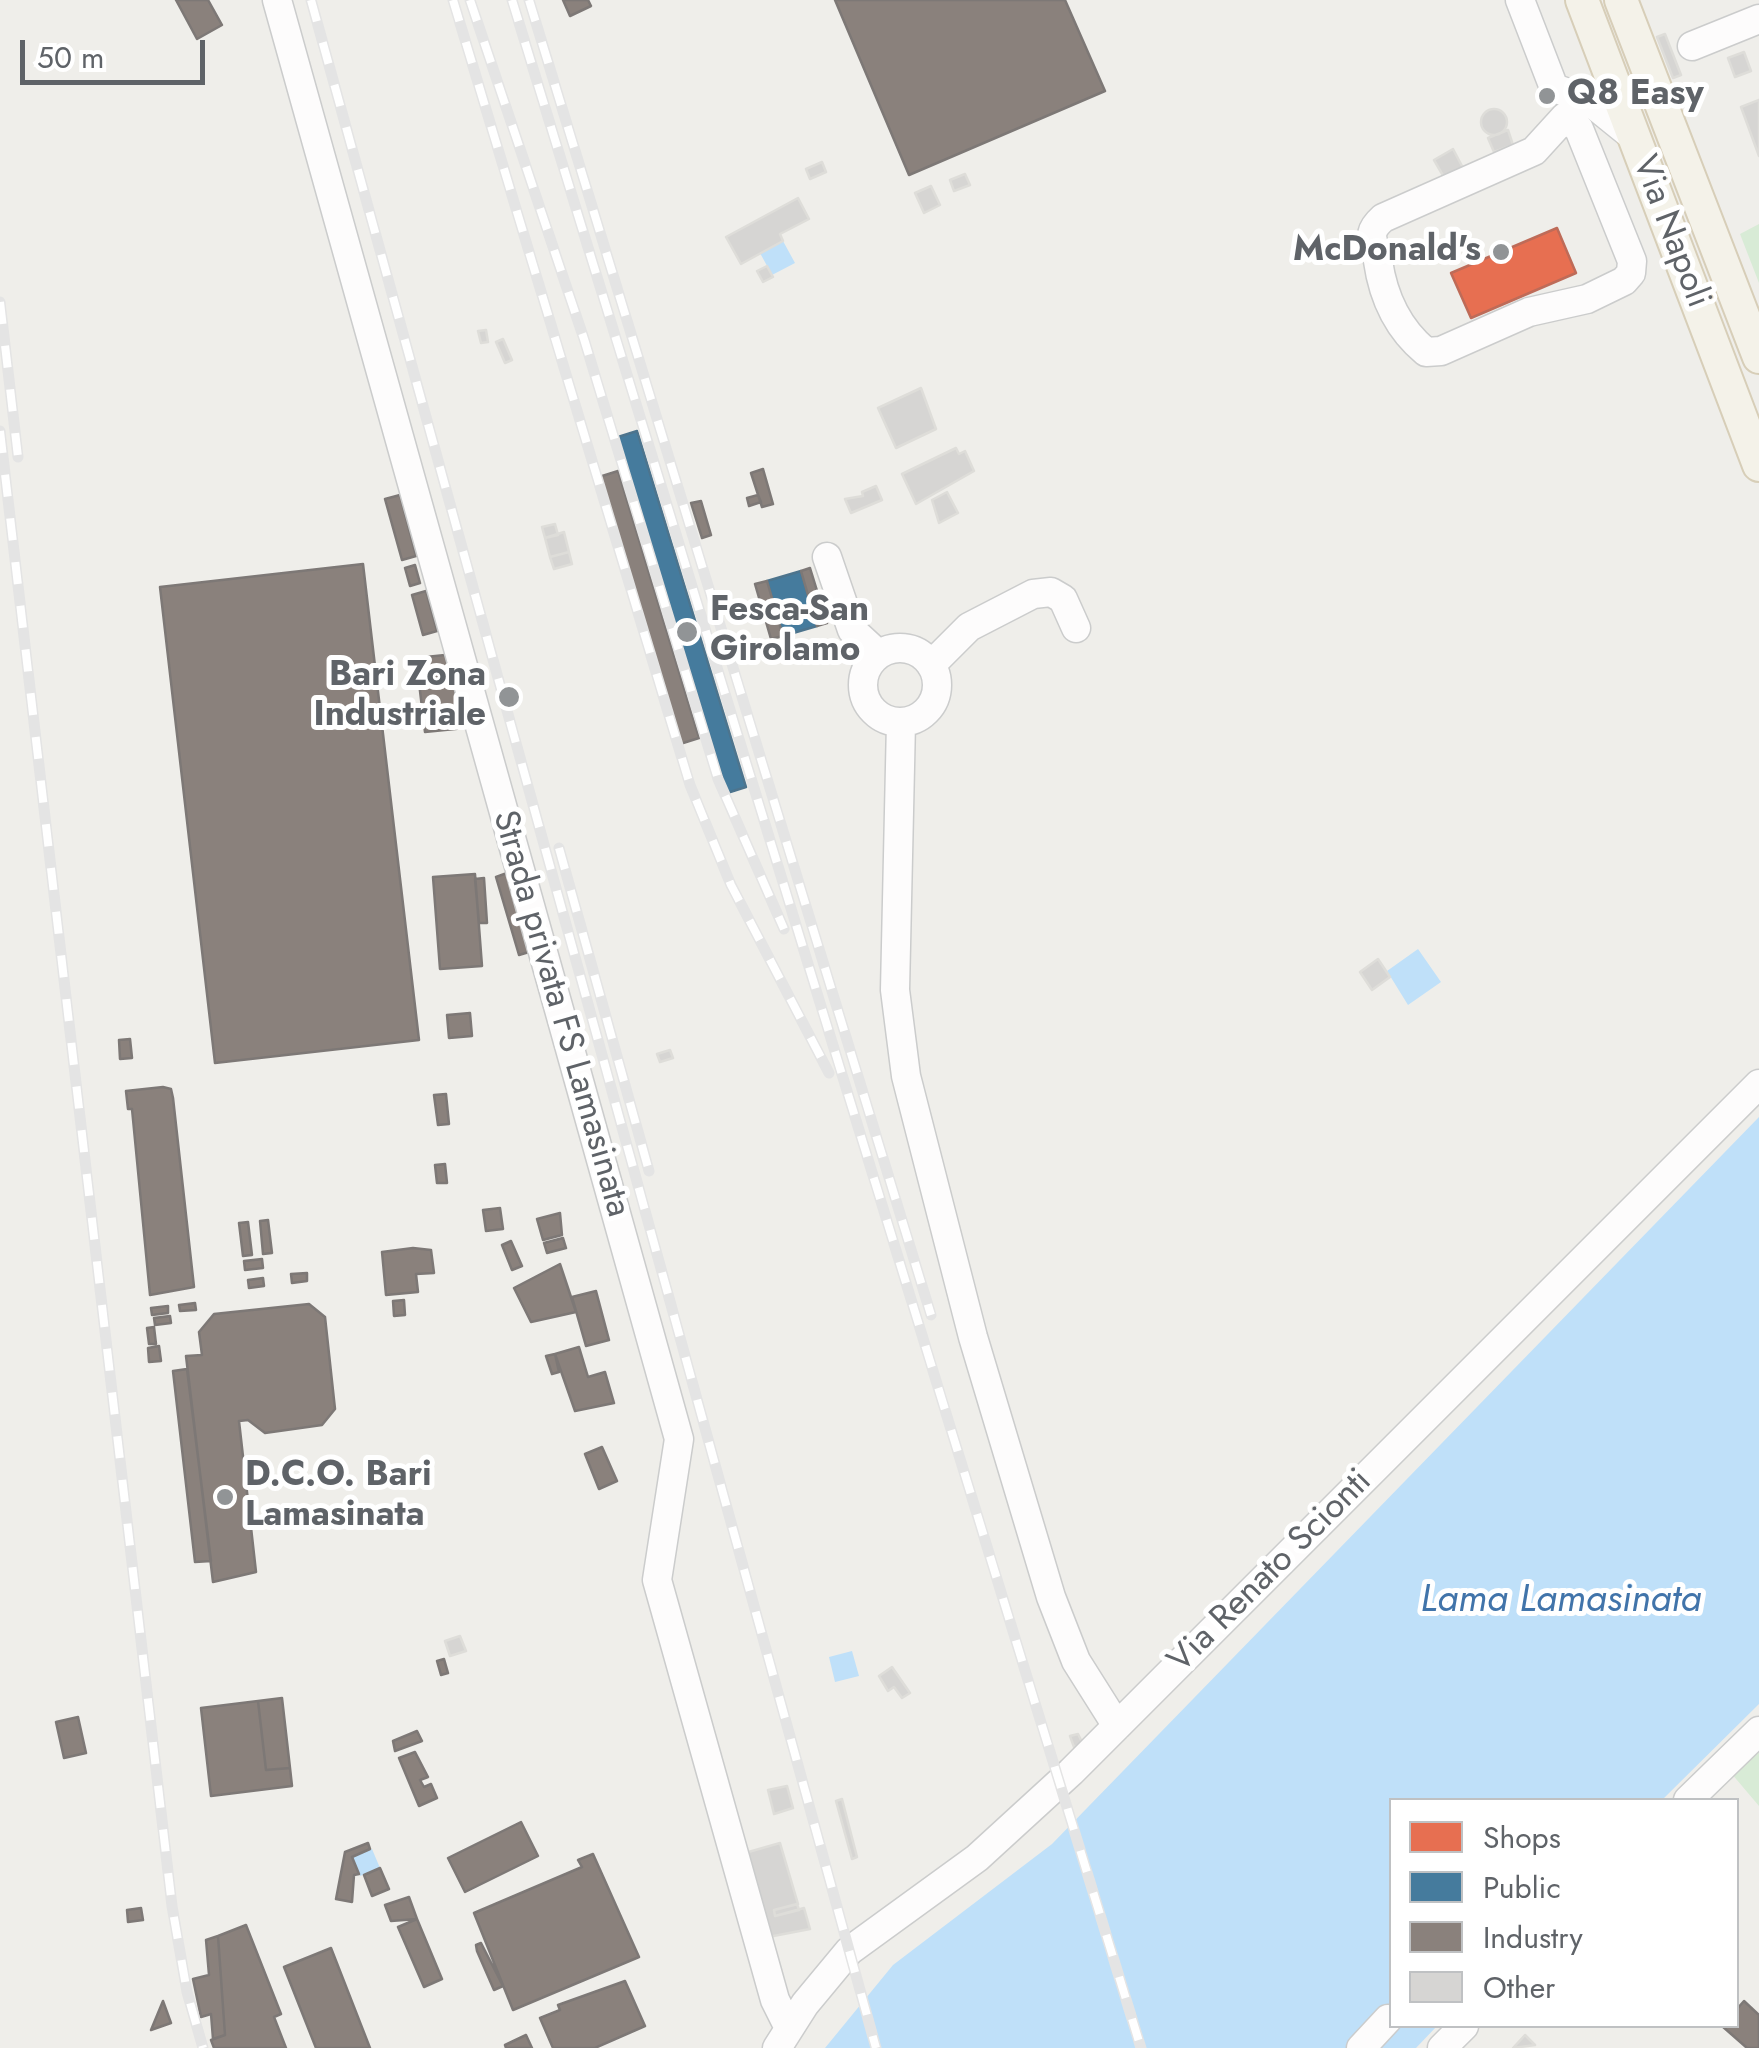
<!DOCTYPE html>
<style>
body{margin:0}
#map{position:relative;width:1759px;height:2048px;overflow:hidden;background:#efeeea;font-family:Jost,sans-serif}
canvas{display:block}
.legend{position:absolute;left:1389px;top:1798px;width:350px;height:230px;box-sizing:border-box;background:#fff;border:2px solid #bfc1c3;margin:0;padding:12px 18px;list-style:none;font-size:30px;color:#5f6368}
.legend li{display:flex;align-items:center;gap:20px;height:50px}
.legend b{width:50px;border:2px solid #bfc1c3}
.scale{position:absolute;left:20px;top:40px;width:185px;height:45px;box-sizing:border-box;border:5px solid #5f6368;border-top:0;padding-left:12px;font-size:30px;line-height:35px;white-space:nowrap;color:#5f6368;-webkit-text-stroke:8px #fff;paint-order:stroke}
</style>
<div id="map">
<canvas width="1759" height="2048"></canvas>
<ul class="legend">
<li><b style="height:28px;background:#e76f51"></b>Shops</li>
<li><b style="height:28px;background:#457b9d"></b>Public</li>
<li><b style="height:28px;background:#8a817c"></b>Industry</li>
<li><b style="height:28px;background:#d6d5d3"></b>Other</li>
</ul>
<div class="scale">50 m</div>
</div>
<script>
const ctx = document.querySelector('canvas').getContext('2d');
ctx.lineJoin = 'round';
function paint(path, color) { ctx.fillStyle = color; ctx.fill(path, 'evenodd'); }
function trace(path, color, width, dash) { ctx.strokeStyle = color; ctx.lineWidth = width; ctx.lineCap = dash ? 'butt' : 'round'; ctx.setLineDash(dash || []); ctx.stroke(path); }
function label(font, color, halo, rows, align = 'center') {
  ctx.font = font + ' Jost,sans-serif'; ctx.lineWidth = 10; ctx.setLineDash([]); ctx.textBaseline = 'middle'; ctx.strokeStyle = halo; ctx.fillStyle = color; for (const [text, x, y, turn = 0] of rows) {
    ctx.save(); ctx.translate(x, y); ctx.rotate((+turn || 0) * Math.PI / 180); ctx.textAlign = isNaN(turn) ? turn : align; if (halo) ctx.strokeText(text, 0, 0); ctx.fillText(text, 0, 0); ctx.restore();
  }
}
const green = new Path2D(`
 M 1759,224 L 1759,283 L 1740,234 Z
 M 1759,1745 L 1759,1806 L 1731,1773 Z`);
const water = new Path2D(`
 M 783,241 L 795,263 L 772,275 L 760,253 Z
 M 1418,949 L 1441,982 L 1408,1005 L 1387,971 Z
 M 1759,1117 L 1759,1704 L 1662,1800 L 1392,1800 L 1392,2026 L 1437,2026 L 1416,2048 L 825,2048 L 893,1965 L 1052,1844 Z
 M 852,1651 L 859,1676 L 835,1682 L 829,1657 Z
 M 372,1849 L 380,1868 L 360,1876 L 352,1857 Z`);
const shops = new Path2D(`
 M 1557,228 L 1576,273 L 1471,318 L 1451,273 Z`);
const public = new Path2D(`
 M 637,431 L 746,787 L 727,793 L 618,437 Z
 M 801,571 L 817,626 L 783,636 L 767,581 Z`);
const industry = new Path2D(`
 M 176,0 L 208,0 L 222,25 L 197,39 Z
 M 563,0 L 588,0 L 591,6 L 570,16 Z
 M 835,0 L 1065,0 L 1105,91 L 909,175 Z
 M 763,469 L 773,504 L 762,507 L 751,473 Z
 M 618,471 L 699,738 L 680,744 L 599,477 Z
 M 400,495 L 416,556 L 402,560 L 385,499 Z
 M 758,495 L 761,502 L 749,506 L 747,498 Z
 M 701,501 L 711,535 L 702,538 L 691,503 Z
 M 363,564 L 419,1040 L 215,1063 L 160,587 Z
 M 415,565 L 420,583 L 410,586 L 405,568 Z
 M 810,568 L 827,623 L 817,626 L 801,571 Z
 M 767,581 L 783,636 L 771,639 L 755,584 Z
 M 426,591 L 437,631 L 423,635 L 412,595 Z
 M 445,655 L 465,728 L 425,732 L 416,658 Z
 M 507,873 L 529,952 L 519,955 L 496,877 Z
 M 475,874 L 482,966 L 440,969 L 433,877 Z
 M 484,878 L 487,923 L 479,923 L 475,879 Z
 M 470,1013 L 472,1036 L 449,1038 L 447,1015 Z
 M 130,1039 L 132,1058 L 120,1059 L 119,1040 Z
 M 163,1087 L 171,1089 L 173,1098 L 194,1287 L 150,1295 L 132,1109 L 128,1109 L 126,1091 Z
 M 446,1094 L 449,1124 L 438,1125 L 434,1095 Z
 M 445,1164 L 447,1183 L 437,1183 L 435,1165 Z
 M 500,1208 L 503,1229 L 486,1231 L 483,1210 Z
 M 560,1213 L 562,1235 L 543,1240 L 537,1219 Z
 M 268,1220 L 272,1253 L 263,1254 L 260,1221 Z
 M 248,1222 L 252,1255 L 243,1256 L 239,1223 Z
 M 563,1238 L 566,1248 L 547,1253 L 544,1243 Z
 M 511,1241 L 522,1266 L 512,1270 L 502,1245 Z
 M 413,1248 L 431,1250 L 434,1273 L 416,1274 L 418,1292 L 386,1295 L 382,1252 Z
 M 262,1259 L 263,1268 L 245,1270 L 244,1261 Z
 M 560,1264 L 576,1312 L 531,1322 L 514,1288 Z
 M 307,1273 L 307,1281 L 292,1283 L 291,1274 Z
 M 263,1278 L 264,1286 L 249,1288 L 248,1280 Z
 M 596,1291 L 609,1340 L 586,1346 L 572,1297 Z
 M 404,1300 L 405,1315 L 394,1316 L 393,1301 Z
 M 195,1303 L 196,1310 L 180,1311 L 179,1305 Z
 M 309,1304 L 325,1317 L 335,1409 L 322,1425 L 265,1433 L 248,1420 L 239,1421 L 256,1572 L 213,1582 L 186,1356 L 202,1355 L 199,1332 L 214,1314 Z
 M 168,1306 L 168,1313 L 152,1315 L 151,1308 Z
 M 170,1316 L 171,1323 L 155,1325 L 154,1318 Z
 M 154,1327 L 156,1344 L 149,1344 L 147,1328 Z
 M 159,1346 L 161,1361 L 149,1362 L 148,1348 Z
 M 579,1347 L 588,1377 L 605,1372 L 614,1403 L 575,1411 L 555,1354 Z
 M 555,1354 L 559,1372 L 552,1374 L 546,1356 Z
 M 187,1369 L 211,1561 L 195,1562 L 173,1371 Z
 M 602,1447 L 617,1481 L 599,1489 L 585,1454 Z
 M 444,1659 L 448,1673 L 441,1675 L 437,1661 Z
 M 282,1698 L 290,1768 L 266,1770 L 258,1701 Z
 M 258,1701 L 266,1770 L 290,1768 L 292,1786 L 211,1796 L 201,1708 Z
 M 78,1717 L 86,1753 L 64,1758 L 56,1722 Z
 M 417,1731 L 422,1741 L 395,1751 L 393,1741 Z
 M 415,1752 L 428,1777 L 420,1780 L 424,1787 L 431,1784 L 437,1798 L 419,1806 L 399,1758 Z
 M 521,1822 L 538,1856 L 465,1892 L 448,1858 Z
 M 368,1843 L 370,1849 L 352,1857 L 359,1874 L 354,1875 L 352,1902 L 336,1899 L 345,1852 Z
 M 593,1854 L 639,1957 L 513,2010 L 474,1913 L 582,1867 L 578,1860 Z
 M 380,1868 L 389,1889 L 372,1896 L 364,1875 Z
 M 409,1897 L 417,1919 L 391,1921 L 385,1905 Z
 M 141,1908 L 143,1920 L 128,1922 L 127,1910 Z
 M 417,1919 L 442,1979 L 424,1987 L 398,1927 Z
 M 246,1925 L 281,2014 L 274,2017 L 286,2048 L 214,2048 L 211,2040 L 225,2035 L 218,1936 Z
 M 218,1936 L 225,2035 L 213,2039 L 211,2014 L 201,2017 L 193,1979 L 209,1975 L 206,1940 Z
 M 481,1943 L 503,1986 L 494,1990 L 477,1951 L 476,1945 Z
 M 331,1948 L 370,2048 L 316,2048 L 284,1967 Z
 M 625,1981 L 645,2026 L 595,2048 L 553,2048 L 540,2018 L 560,2010 L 558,2005 Z
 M 163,2001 L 171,2023 L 151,2030 Z
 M 1744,2001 L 1759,2015 L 1759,2048 L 1747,2048 L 1722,2026 L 1736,2026 L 1736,2010 Z
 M 526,2035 L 532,2048 L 506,2048 L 505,2045 Z`);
const building = new Path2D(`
 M 1665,34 L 1681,75 L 1673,78 L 1657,37 Z
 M 1744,52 L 1751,71 L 1735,77 L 1728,58 Z
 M 1759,100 L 1759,156 L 1741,107 Z
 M1481 122a13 13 0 1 1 26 0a13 13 0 1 1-26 0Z
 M 1508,130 L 1513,145 L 1494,152 L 1488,138 Z
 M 1453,149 L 1463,168 L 1445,179 L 1434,160 Z
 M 822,162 L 826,172 L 810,179 L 806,169 Z
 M 965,174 L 970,185 L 954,191 L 950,180 Z
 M 931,186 L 940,205 L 924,213 L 915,193 Z
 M 798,198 L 809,219 L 780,234 L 783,241 L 741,264 L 726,237 Z
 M 767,266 L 773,277 L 763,282 L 757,271 Z
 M 486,330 L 488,342 L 481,343 L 478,331 Z
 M 503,339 L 512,360 L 505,363 L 496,342 Z
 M 921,388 L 936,429 L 896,448 L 878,408 Z
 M 956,448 L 959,454 L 965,451 L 974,471 L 916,504 L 902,474 Z
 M 876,486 L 882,500 L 851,513 L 845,499 L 863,496 L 862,492 Z
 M 947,492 L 958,513 L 939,523 L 932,500 Z
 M 555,524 L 558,535 L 545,538 L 542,527 Z
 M 564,532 L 569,552 L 550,557 L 545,538 Z
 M 569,552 L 572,564 L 554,569 L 550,557 Z
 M 1378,959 L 1390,977 L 1372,990 L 1360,972 Z
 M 670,1050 L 673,1058 L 660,1062 L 657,1054 Z
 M 460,1636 L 466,1651 L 450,1656 L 445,1641 Z
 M 892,1667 L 910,1693 L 902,1698 L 894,1687 L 888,1691 L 879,1676 Z
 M 1078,1734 L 1083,1744 L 1074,1747 L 1070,1736 Z
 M 787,1786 L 793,1808 L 774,1814 L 768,1790 Z
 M 842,1799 L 857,1857 L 852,1859 L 836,1801 Z
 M 780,1843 L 798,1904 L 774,1910 L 775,1916 L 804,1908 L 810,1929 L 763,1938 L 745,1853 Z
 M 797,1904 L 799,1910 L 775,1916 L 774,1910 Z
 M 1525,2035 L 1535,2045 L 1513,2048 Z`);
const minor = new Path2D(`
 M 277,0 L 679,1439 L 657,1580 L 775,2000 L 789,2028
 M 1520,0 L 1554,88 L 1588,100 L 1635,138
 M 1692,46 L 1759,19
 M 1565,117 L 1579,129 L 1632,261 L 1631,273 L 1624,281 L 1587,299 L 1529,312 L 1441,351 L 1426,352 C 1397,328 1383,296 1378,261 C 1375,240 1364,235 1383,218 L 1534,151 Z
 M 827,557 L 852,630 L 878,654
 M863 685a37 37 0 1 1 74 0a37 37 0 1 1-74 0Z
 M 931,665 L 969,627 L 1033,594 L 1051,592 L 1063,599 L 1076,628
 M 901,722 L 895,990 L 906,1076 L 973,1337 L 1051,1597 L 1076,1661 L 1117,1726
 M 1688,1800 L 1759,1731
 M 777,2048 L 805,2004 L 849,1951 L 977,1858 L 1071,1772 L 1759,1084
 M 1361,2048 L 1388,2019
 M 1442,2048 L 1464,2026`);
const major = new Path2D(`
 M 1582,0 L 1759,465
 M 1621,0 L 1759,357`);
const rail = new Path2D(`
 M 311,0 L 876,2048
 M 453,0 L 690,785 L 731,885 L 829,1073
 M 470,0 L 584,339 L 718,779 L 784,929
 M 512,0 L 1141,2048
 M 529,0 L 931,1315
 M 0,302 L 18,457
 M 0,431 L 172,1906 L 187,1992 L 203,2048
 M 559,848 L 649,1171`);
const markers = [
 [1547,96,10,"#919496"],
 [1501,252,10,"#919496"],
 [687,632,12,"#919496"],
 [509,697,12,"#919496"],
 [225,1497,10,"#919496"]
];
const poiNames = [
 ["Q8 Easy",1567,96],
 ["McDonald's",1481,252,"right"],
 ["Fesca-San",710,612],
 ["Girolamo",710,652],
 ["Bari Zona",486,677,"right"],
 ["Industriale",486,717,"right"],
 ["D.C.O. Bari",245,1477],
 ["Lamasinata",245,1517]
];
const streetNames = [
 ["Via Napoli",1670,232,69],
 ["Strada privata FS Lamasinata",560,1014,74],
 ["Via Renato Scionti",1271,1572,-45]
];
const waterNames = [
 ["Lama Lamasinata",1561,1602]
];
paint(green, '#d8ebd6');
paint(water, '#bfe0f9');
paint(shops, '#e76f51');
trace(shops, '#be6b58', 2.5);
paint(public, '#457b9d');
trace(public, '#4d748d', 2.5);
paint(industry, '#8a817c');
trace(industry, '#7d7876', 2.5);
paint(building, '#d6d5d3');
trace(building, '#deddd9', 2.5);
trace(minor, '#cbcccc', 31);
trace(major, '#d7ceb8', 36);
trace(minor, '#fdfcfc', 28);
trace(major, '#f4f2e9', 32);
trace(rail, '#e4e4e4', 11);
trace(rail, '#fff', 8, [22]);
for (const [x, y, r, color] of markers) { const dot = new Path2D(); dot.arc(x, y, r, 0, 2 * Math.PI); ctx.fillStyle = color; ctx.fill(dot); trace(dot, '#fff', 4); }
label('bold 35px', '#5f6368', '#fff', poiNames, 'left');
label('35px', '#5f6368', '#fff', streetNames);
label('italic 38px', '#4174aa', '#fff', waterNames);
</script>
